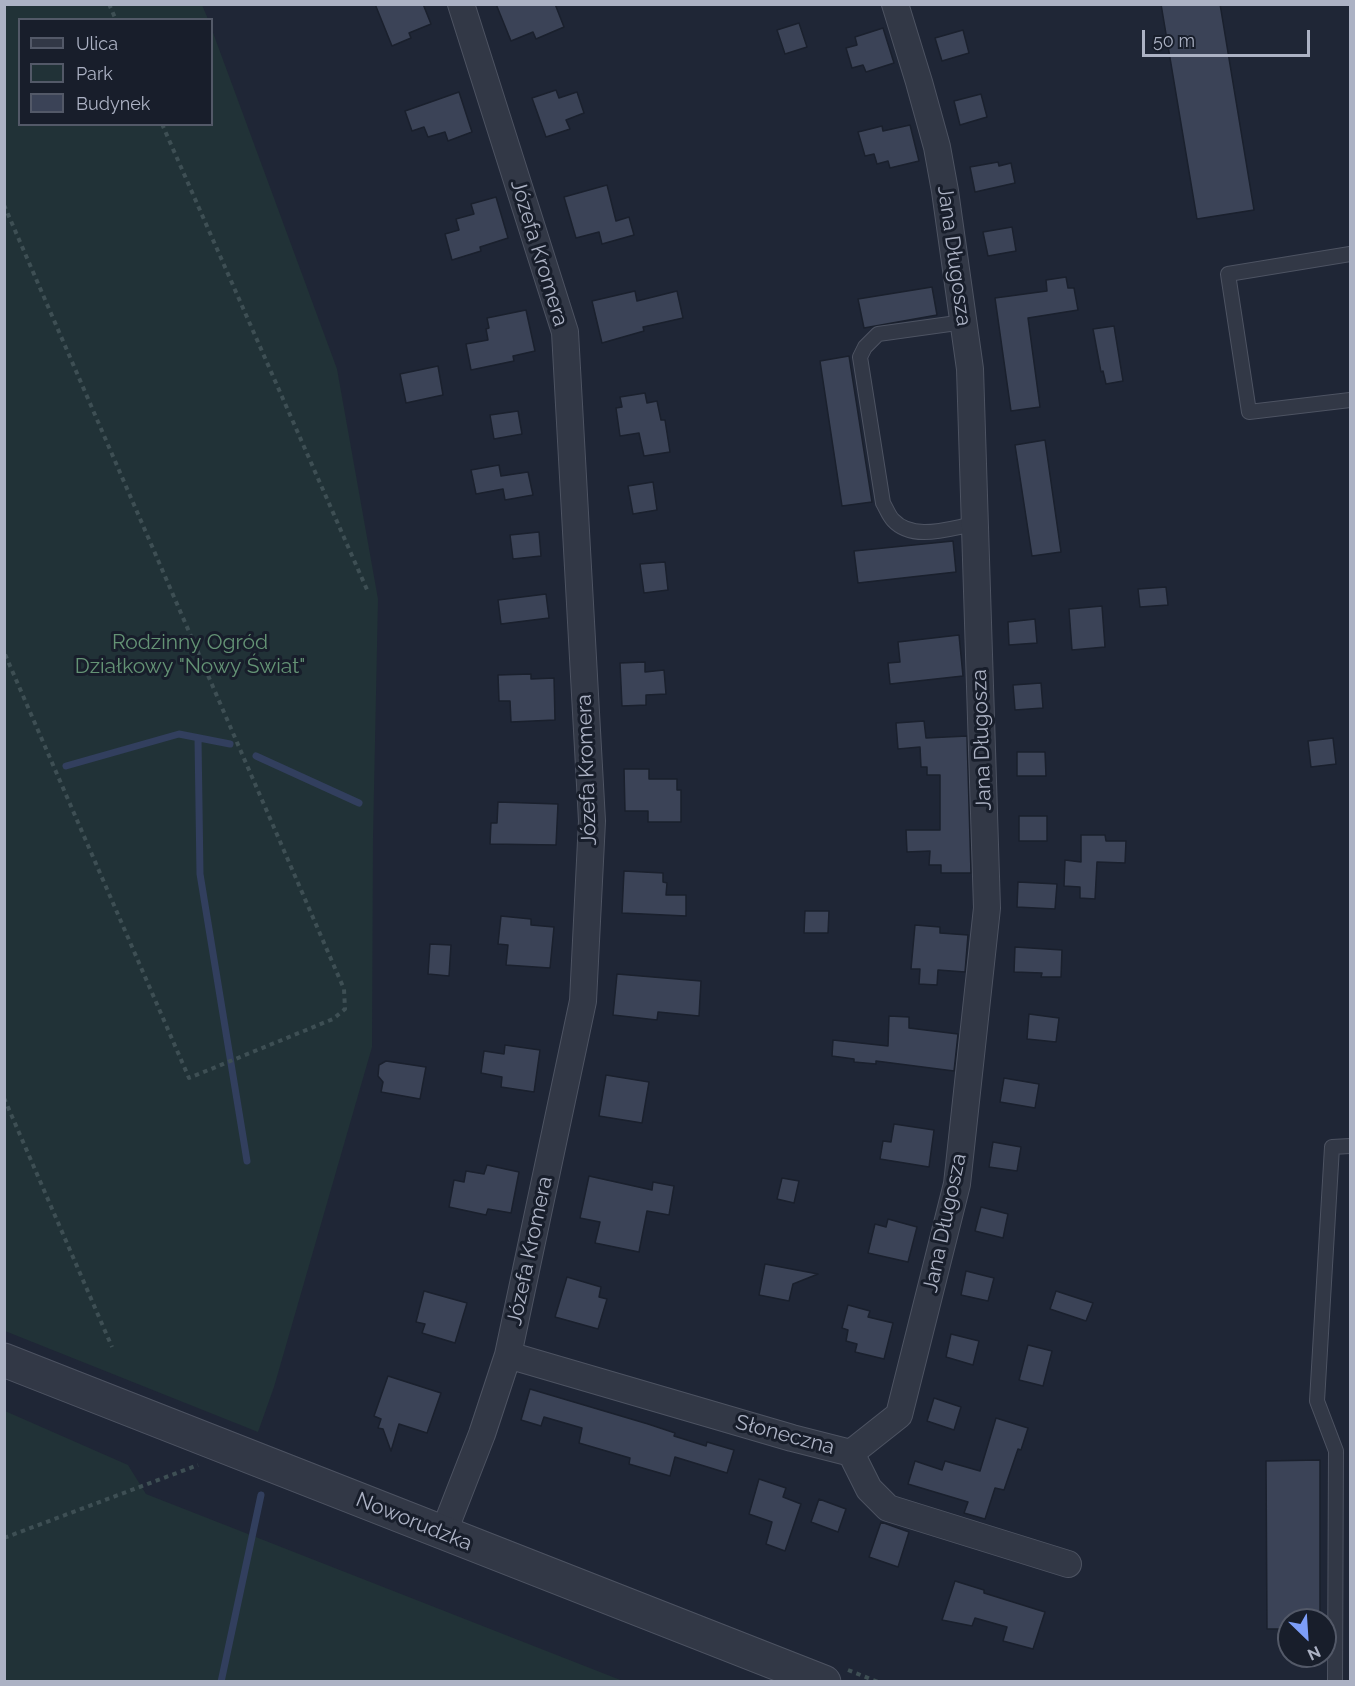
<!DOCTYPE html>
<meta charset="utf-8">
<style>
body{margin:0}
#map{position:relative;width:1355px;height:1686px;overflow:hidden;background:#1f2636;font-family:Raleway,sans-serif}
canvas{display:block}
.frame{position:absolute;inset:0;border:6px solid #acb2c4;pointer-events:none}
.legend{position:absolute;left:18px;top:18px;width:195px;height:108px;box-sizing:border-box;background:#181e2b;border:2px solid #535968;margin:0;padding:8px 10px;list-style:none;font-size:18px;color:#acb2c4}
.legend li{display:flex;align-items:center;gap:12px;height:30px}
.legend b{width:30px;border:2px solid #535968}
.north{position:absolute;left:1277px;top:1608px;width:60px;height:60px;box-sizing:border-box;background:#181e2b;border:2px solid #535968;border-radius:50%;rotate:155deg;font-size:16px;font-weight:700;line-height:24px;text-align:center;color:#acb2c4}
.north::after{content:'';display:block;margin:auto;width:21px;height:27px;background:#7d9ef8;clip-path:polygon(50% 0,100% 100%,50% 72%,0 100%)}
.scale{position:absolute;left:1142px;top:30px;width:168px;height:27px;box-sizing:border-box;border:3px solid #acb2c4;border-top:0;padding-left:8px;font-size:18px;line-height:21px;white-space:nowrap;color:#acb2c4;-webkit-text-stroke:4px #181e2b;paint-order:stroke}
</style>
<div id="map">
<canvas width="1355" height="1686"></canvas>
<div class="frame"></div>
<ul class="legend">
<li><b style="height:8px;background:#323846"></b>Ulica</li>
<li><b style="height:16px;background:#213237"></b>Park</li>
<li><b style="height:16px;background:#3b4357"></b>Budynek</li>
</ul>
<div class="north">N</div>
<div class="scale">50 m</div>
</div>
<script>
const ctx = document.querySelector('canvas').getContext('2d');
ctx.lineJoin = 'round';
function paint(path, color) { ctx.fillStyle = color; ctx.fill(path, 'evenodd'); }
function trace(path, color, width, dash) { ctx.strokeStyle = color; ctx.lineWidth = width; ctx.lineCap = dash ? 'butt' : 'round'; ctx.setLineDash(dash || []); ctx.stroke(path); }
function label(font, color, halo, rows, align = 'center') {
  ctx.font = font + ' Raleway,sans-serif'; ctx.lineWidth = 6; ctx.setLineDash([]); ctx.textBaseline = 'middle'; ctx.strokeStyle = halo; ctx.fillStyle = color; for (const [text, x, y, turn = 0] of rows) {
    ctx.save(); ctx.translate(x, y); ctx.rotate((+turn || 0) * Math.PI / 180); ctx.textAlign = isNaN(turn) ? turn : align; if (halo) ctx.strokeText(text, 0, 0); ctx.fillText(text, 0, 0); ctx.restore();
  }
}
const green = new Path2D(`
 M 4,5 L 202,5 L 208,19 L 20,20 L 20,124 L 212,124 L 212,30 L 337,369 L 378,599 L 373,837 L 372,1047 L 274,1387 L 258,1432 L 5,1331 Z
 M 5,1411 L 128,1465 L 146,1494 L 623,1681 L 5,1681 Z`);
const stream = new Path2D(`
 M 198,738 L 200,874 L 247,1161
 M 256,756 L 359,803
 M 66,766 L 179,734 L 230,744
 M 221,1682 L 261,1495`);
const building = new Path2D(`
 M 375,4 L 423,4 L 431,24 L 409,33 L 411,38 L 392,46 Z
 M 496,4 L 555,4 L 564,27 L 536,39 L 533,32 L 511,41 Z
 M 1161,4 L 1220,4 L 1254,210 L 1197,219 Z
 M 799,23 L 807,47 L 785,54 L 777,30 Z
 M 883,28 L 894,63 L 866,72 L 863,65 L 852,68 L 846,48 L 857,45 L 855,37 Z
 M 963,30 L 969,53 L 942,61 L 935,38 Z
 M 556,90 L 559,98 L 577,92 L 584,113 L 566,120 L 570,129 L 546,137 L 532,98 Z
 M 459,92 L 472,132 L 448,141 L 445,132 L 428,137 L 424,127 L 412,131 L 405,111 Z
 M 981,94 L 987,117 L 960,125 L 954,101 Z
 M 910,125 L 919,161 L 890,168 L 888,161 L 877,164 L 874,154 L 865,156 L 858,132 L 882,126 L 883,131 Z
 M 998,162 L 999,166 L 1011,163 L 1015,183 L 975,192 L 970,167 Z
 M 607,185 L 616,221 L 629,217 L 634,235 L 602,244 L 599,232 L 576,238 L 564,197 Z
 M 496,197 L 508,238 L 480,247 L 481,251 L 452,260 L 445,234 L 459,230 L 456,219 L 474,214 L 471,204 Z
 M 1012,227 L 1016,251 L 988,256 L 983,232 Z
 M 1066,277 L 1068,288 L 1074,288 L 1078,310 L 1028,318 L 1040,407 L 1011,411 L 995,298 L 1047,291 L 1046,280 Z
 M 932,287 L 937,315 L 864,328 L 858,299 Z
 M 635,291 L 637,301 L 677,291 L 683,318 L 643,327 L 644,331 L 602,343 L 592,301 Z
 M 526,310 L 535,351 L 513,356 L 514,361 L 471,370 L 466,344 L 488,340 L 486,329 L 489,328 L 487,318 Z
 M 1114,326 L 1123,381 L 1106,384 L 1103,371 L 1101,372 L 1093,329 Z
 M 849,356 L 872,502 L 842,506 L 820,361 Z
 M 438,366 L 443,395 L 406,403 L 400,374 Z
 M 645,393 L 647,403 L 657,401 L 661,420 L 665,420 L 670,452 L 644,456 L 639,433 L 620,436 L 616,408 L 622,407 L 620,397 Z
 M 518,411 L 522,434 L 494,439 L 490,415 Z
 M 1045,440 L 1061,552 L 1032,556 L 1015,445 Z
 M 499,465 L 501,476 L 528,472 L 533,495 L 505,500 L 503,489 L 476,494 L 471,470 Z
 M 653,482 L 657,510 L 633,514 L 628,486 Z
 M 539,532 L 541,556 L 513,559 L 510,535 Z
 M 953,541 L 956,572 L 858,583 L 854,551 Z
 M 665,562 L 668,590 L 644,593 L 640,564 Z
 M 1166,587 L 1168,605 L 1140,607 L 1138,589 Z
 M 546,594 L 549,618 L 501,624 L 498,600 Z
 M 1102,606 L 1105,647 L 1072,650 L 1069,609 Z
 M 1035,619 L 1037,643 L 1009,645 L 1008,622 Z
 M 959,635 L 963,676 L 890,684 L 888,663 L 900,662 L 898,642 Z
 M 645,662 L 645,672 L 664,670 L 666,694 L 646,695 L 646,705 L 622,706 L 620,663 Z
 M 531,674 L 531,679 L 554,678 L 555,720 L 511,722 L 510,701 L 499,701 L 498,675 Z
 M 1041,683 L 1043,708 L 1015,710 L 1013,685 Z
 M 924,721 L 926,738 L 967,736 L 971,873 L 941,873 L 941,865 L 929,865 L 930,851 L 907,852 L 906,830 L 940,830 L 940,775 L 927,775 L 927,767 L 921,767 L 920,747 L 898,749 L 896,723 Z
 M 1333,738 L 1336,764 L 1311,767 L 1308,741 Z
 M 1017,752 L 1045,752 L 1046,776 L 1017,776 Z
 M 624,769 L 649,769 L 649,779 L 677,779 L 677,790 L 681,790 L 681,822 L 648,822 L 648,811 L 625,811 Z
 M 498,802 L 558,804 L 556,845 L 490,844 L 491,823 L 497,823 Z
 M 1019,816 L 1047,816 L 1047,841 L 1019,841 Z
 M 1081,835 L 1105,835 L 1106,841 L 1126,841 L 1125,863 L 1097,862 L 1095,899 L 1080,898 L 1080,887 L 1064,886 L 1065,860 L 1081,862 Z
 M 624,871 L 663,873 L 663,882 L 667,883 L 666,895 L 686,895 L 686,916 L 622,913 Z
 M 1018,882 L 1057,884 L 1055,909 L 1017,907 Z
 M 805,911 L 829,911 L 828,933 L 804,933 Z
 M 501,916 L 531,919 L 531,925 L 554,927 L 550,968 L 506,965 L 508,945 L 498,944 Z
 M 915,925 L 940,927 L 940,933 L 968,935 L 965,972 L 938,970 L 937,985 L 919,984 L 920,969 L 911,969 Z
 M 430,944 L 451,945 L 449,976 L 428,974 Z
 M 1015,947 L 1062,950 L 1061,977 L 1041,977 L 1042,973 L 1014,972 Z
 M 617,974 L 701,981 L 699,1016 L 658,1012 L 657,1020 L 613,1015 Z
 M 1029,1014 L 1059,1018 L 1056,1042 L 1027,1039 Z
 M 889,1016 L 909,1017 L 909,1028 L 958,1034 L 954,1071 L 876,1061 L 876,1064 L 854,1062 L 854,1059 L 832,1056 L 833,1040 L 888,1046 Z
 M 505,1045 L 540,1050 L 534,1092 L 501,1087 L 502,1077 L 481,1073 L 484,1051 L 504,1054 Z
 M 386,1061 L 426,1067 L 420,1099 L 381,1092 L 383,1082 L 378,1076 L 379,1065 Z
 M 606,1075 L 649,1082 L 642,1123 L 599,1116 Z
 M 1004,1078 L 1039,1084 L 1035,1108 L 1000,1102 Z
 M 894,1124 L 934,1130 L 929,1167 L 880,1159 L 883,1141 L 891,1142 Z
 M 993,1142 L 1021,1147 L 1017,1171 L 989,1167 Z
 M 487,1165 L 519,1172 L 511,1213 L 488,1209 L 486,1215 L 449,1207 L 454,1180 L 464,1182 L 466,1171 L 484,1174 Z
 M 589,1176 L 652,1190 L 653,1182 L 674,1186 L 669,1215 L 647,1211 L 639,1252 L 595,1243 L 600,1222 L 580,1218 Z
 M 782,1178 L 799,1181 L 794,1203 L 777,1199 Z
 M 981,1207 L 1008,1214 L 1003,1238 L 975,1231 Z
 M 888,1219 L 917,1227 L 908,1262 L 868,1253 L 875,1224 L 886,1227 Z
 M 765,1264 L 818,1274 L 793,1284 L 789,1301 L 759,1295 Z
 M 966,1271 L 994,1278 L 988,1301 L 961,1295 Z
 M 567,1277 L 601,1287 L 599,1297 L 607,1299 L 598,1329 L 555,1317 Z
 M 424,1291 L 467,1303 L 455,1343 L 422,1333 L 425,1324 L 416,1322 Z
 M 1056,1291 L 1093,1303 L 1086,1321 L 1050,1309 Z
 M 848,1305 L 870,1311 L 868,1317 L 893,1323 L 884,1359 L 855,1352 L 857,1344 L 846,1341 L 848,1330 L 842,1328 Z
 M 951,1334 L 979,1341 L 973,1365 L 946,1357 Z
 M 1028,1345 L 1052,1351 L 1043,1386 L 1019,1380 Z
 M 388,1376 L 441,1393 L 427,1433 L 399,1424 L 391,1451 L 383,1429 L 378,1428 L 381,1419 L 374,1416 Z
 M 530,1389 L 648,1424 L 675,1433 L 674,1436 L 706,1446 L 707,1442 L 734,1450 L 727,1473 L 675,1457 L 670,1476 L 629,1464 L 630,1458 L 579,1443 L 582,1428 L 544,1417 L 541,1426 L 521,1420 Z
 M 934,1398 L 961,1407 L 954,1430 L 927,1421 Z
 M 996,1418 L 1028,1428 L 1021,1450 L 1018,1449 L 1004,1490 L 995,1488 L 985,1519 L 964,1513 L 968,1502 L 908,1484 L 915,1461 L 942,1470 L 945,1461 L 980,1471 Z
 M 1320,1460 L 1320,1620 L 1289,1620 L 1289,1629 L 1267,1629 L 1266,1461 Z
 M 759,1479 L 786,1488 L 783,1497 L 801,1504 L 785,1551 L 766,1544 L 772,1522 L 749,1514 Z
 M 819,1499 L 846,1509 L 838,1532 L 811,1522 Z
 M 881,1522 L 909,1532 L 898,1567 L 869,1557 Z
 M 955,1581 L 984,1590 L 984,1593 L 1045,1612 L 1033,1649 L 1003,1641 L 1007,1627 L 975,1618 L 972,1626 L 942,1620 Z`);
const path = new Path2D(`
 M 109,4 L 116,20
 M 162,124 L 368,592
 M 4,205 L 344,989 L 345,1009 L 333,1019 L 189,1078 L 4,652
 M 4,1098 L 112,1347
 M 4,1538 L 198,1465
 M 848,1670 L 878,1682`);
const service = new Path2D(`
 M 1350,254 L 1228,274 L 1249,412 L 1350,400
 M 964,322 L 878,334 L 865,347 L 860,357 L 883,503 C 886,508 889,516 893,520 C 913,542 950,528 975,524
 M 1335,1682 L 1336,1451 L 1317,1401 L 1332,1147 L 1350,1146`);
const minor = new Path2D(`
 M 508,1355 L 792,1438 L 851,1453 L 869,1489 L 888,1508 L 1068,1564
 M 851,1453 L 899,1415 L 957,1184 L 987,908 L 970,369 L 945,191 L 937,147 L 919,82 L 895,4
 M 443,1534 L 482,1434 L 508,1355 L 583,1001 L 592,821 L 565,332 L 461,4`);
const tertiary = new Path2D(`
 M 4,1360 L 824,1682`);
const streetNames = [
 ["Józefa Kromera",539,253,73],
 ["Jana Długosza",954,256,82],
 ["Jana Długosza",982,740,-92],
 ["Józefa Kromera",587,770,-92],
 ["Jana Długosza",945,1223,-78],
 ["Józefa Kromera",530,1251,-78],
 ["Słoneczna",785,1435,15],
 ["Noworudzka",414,1522,22]
];
const parkNames = [
 ["Rodzinny Ogród",190,643],
 ["Działkowy \"Nowy Świat\"",190,667]
];
paint(green, '#213237');
trace(stream, '#323f5e', 7);
paint(building, '#3b4357');
trace(building, '#1a202d', 1.5);
trace(service, '#4d5362', 16);
trace(minor, '#4d5362', 28);
trace(tertiary, '#4d5362', 35);
trace(path, '#3e4f54', 4, [4.5, 4.5]);
trace(service, '#323846', 14);
trace(minor, '#323846', 26);
trace(tertiary, '#323846', 33);
label('21px', '#acb2c4', '#181e2b', streetNames);
label('21px', '#649375', '#181e2b', parkNames);
</script>
